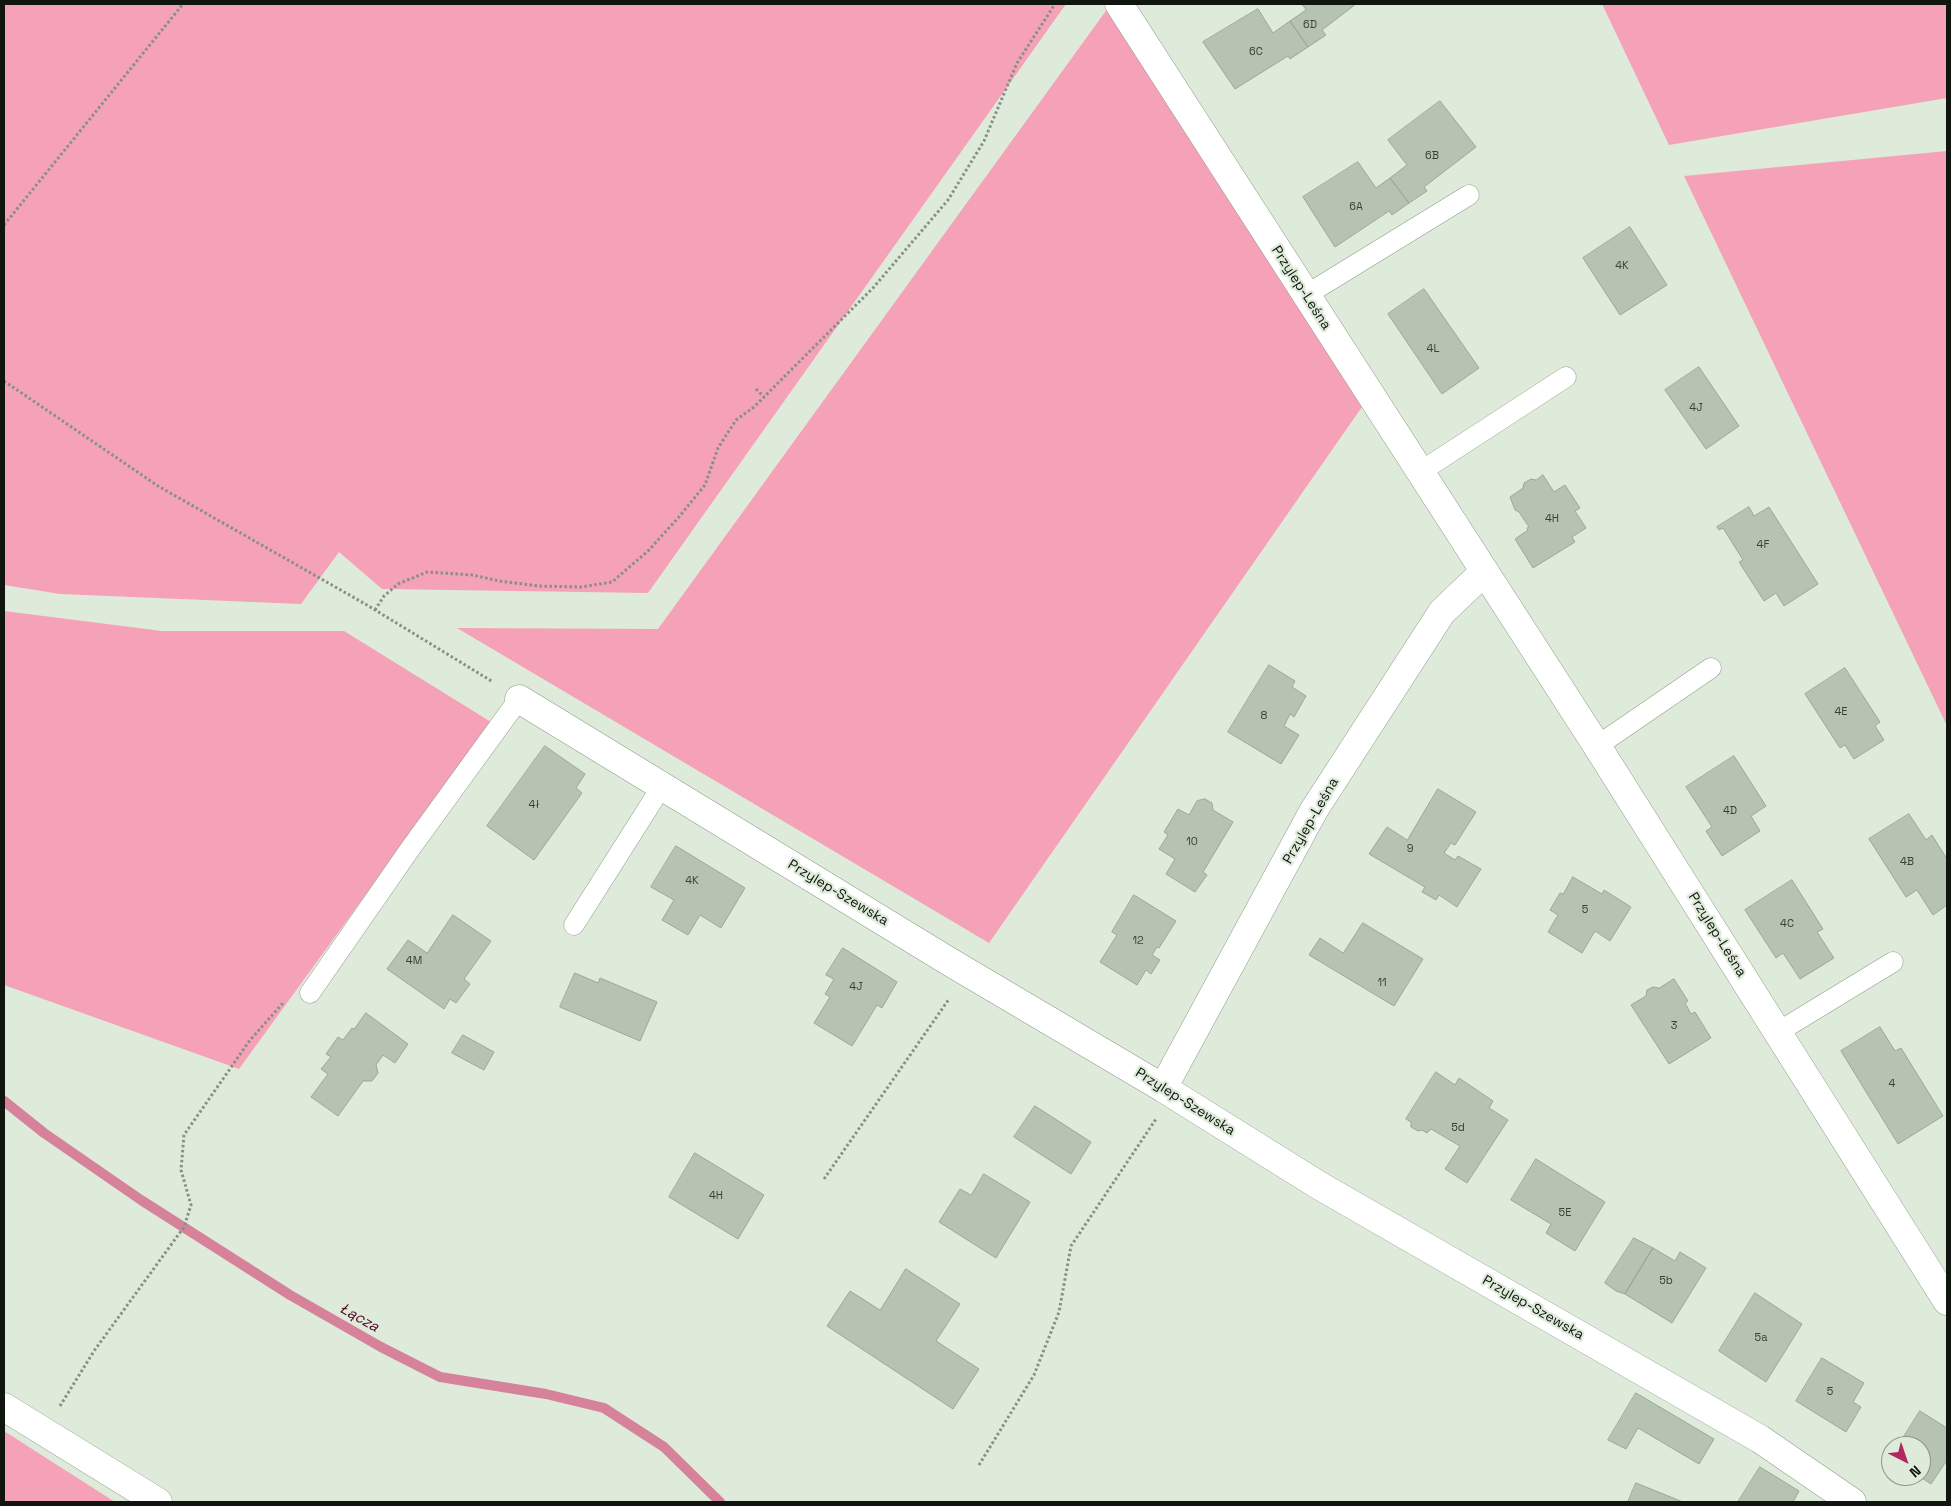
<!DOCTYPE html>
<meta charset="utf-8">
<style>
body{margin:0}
#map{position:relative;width:1951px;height:1506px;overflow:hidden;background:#deebda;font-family:"Space Grotesk",sans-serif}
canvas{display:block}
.frame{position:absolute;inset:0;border:5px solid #11150f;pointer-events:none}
.north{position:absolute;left:1881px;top:1436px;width:50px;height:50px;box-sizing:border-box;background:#deebda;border:1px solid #8c9589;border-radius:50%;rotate:139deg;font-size:14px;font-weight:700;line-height:20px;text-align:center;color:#11150f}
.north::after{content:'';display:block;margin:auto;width:18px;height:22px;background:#b32761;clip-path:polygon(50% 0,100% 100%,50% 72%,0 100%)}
</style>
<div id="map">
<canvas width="1951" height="1506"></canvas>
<div class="frame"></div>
<div class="north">N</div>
</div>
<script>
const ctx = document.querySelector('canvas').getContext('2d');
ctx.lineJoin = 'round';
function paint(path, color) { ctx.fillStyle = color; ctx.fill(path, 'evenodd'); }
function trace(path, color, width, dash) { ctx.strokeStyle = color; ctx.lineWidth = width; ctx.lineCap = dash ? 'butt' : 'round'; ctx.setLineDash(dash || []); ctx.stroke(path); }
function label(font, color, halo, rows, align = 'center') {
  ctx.font = font + ' "Space Grotesk",sans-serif'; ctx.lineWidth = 4.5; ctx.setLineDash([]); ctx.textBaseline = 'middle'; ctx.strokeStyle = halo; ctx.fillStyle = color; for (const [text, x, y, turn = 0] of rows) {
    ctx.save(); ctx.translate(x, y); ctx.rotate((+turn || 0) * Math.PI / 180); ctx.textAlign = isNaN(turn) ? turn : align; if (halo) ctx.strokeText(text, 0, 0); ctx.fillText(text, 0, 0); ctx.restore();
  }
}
const green = new Path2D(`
 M 4,4 L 1066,4 L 648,593 L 382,589 L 339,552 L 301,604 L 60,594 L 4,585 Z
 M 1602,4 L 1947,4 L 1947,98 L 1669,145 Z
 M 1108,8 L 1364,404 L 989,943 L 457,628 L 658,629 Z
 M 1947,151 L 1947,726 L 1684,176 Z
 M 4,611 L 162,631 L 344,631 L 491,722 L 239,1069 L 4,985 Z
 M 4,1431 L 115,1502 L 4,1502 Z`);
const stream = new Path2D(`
 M 4,1101 L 44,1133 L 141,1200 L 290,1295 L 381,1347 L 440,1377 L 546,1394 L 604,1408 L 664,1447 L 720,1502`);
const building = new Path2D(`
 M 1302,4 L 1356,4 L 1322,30 L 1326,35 L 1308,47 L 1290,21 L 1306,10 Z
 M 1258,9 L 1273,33 L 1290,21 L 1308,47 L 1290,59 L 1288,56 L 1235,89 L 1203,42 Z
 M 1440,101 L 1476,147 L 1424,187 L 1427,191 L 1409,203 L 1390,178 L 1407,165 L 1388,140 Z
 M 1358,162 L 1376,188 L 1390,178 L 1409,203 L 1392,215 L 1389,211 L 1335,247 L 1303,197 Z
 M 1630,227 L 1667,285 L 1620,315 L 1583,258 Z
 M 1424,289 L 1479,368 L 1442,394 L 1388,314 Z
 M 1699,367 L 1739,426 L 1706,449 L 1665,390 Z
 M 1543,475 L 1554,492 L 1565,485 L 1580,508 L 1575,511 L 1586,528 L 1572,537 L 1575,542 L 1533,568 L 1515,539 L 1528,530 L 1527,528 L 1529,527 L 1519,512 L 1515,510 L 1510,497 L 1523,488 L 1524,483 L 1531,479 L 1536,480 Z
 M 1749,507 L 1754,516 L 1769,507 L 1818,584 L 1784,606 L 1776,593 L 1764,601 L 1739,562 L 1743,560 L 1723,528 L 1719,530 L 1717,527 Z
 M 1269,665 L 1295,681 L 1292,687 L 1306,696 L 1294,717 L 1290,714 L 1284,726 L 1299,735 L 1281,764 L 1228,732 Z
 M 1845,668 L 1880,722 L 1875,726 L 1884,740 L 1854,759 L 1845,745 L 1840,748 L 1805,694 Z
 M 545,746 L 585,774 L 576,788 L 582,793 L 534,860 L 487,826 Z
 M 1734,756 L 1766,806 L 1751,816 L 1760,831 L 1722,856 L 1706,831 L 1712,827 L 1686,787 Z
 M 1438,789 L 1476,812 L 1455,845 L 1451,843 L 1444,853 L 1455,860 L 1458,856 L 1481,869 L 1457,907 L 1439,895 L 1436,900 L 1424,893 L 1422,892 L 1425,887 L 1369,854 L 1387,827 L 1407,840 Z
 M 1205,799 L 1212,803 L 1213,810 L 1233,822 L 1203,872 L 1207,875 L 1195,892 L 1166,874 L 1175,859 L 1159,849 L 1168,835 L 1164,832 L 1178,809 L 1189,815 L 1197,801 Z
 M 1909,814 L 1926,840 L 1932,835 L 1947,859 L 1947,905 L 1933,915 L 1917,890 L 1906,897 L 1869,839 Z
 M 676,846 L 745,888 L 721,928 L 700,915 L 688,935 L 662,920 L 674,900 L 651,887 Z
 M 1573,877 L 1602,894 L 1604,890 L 1631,907 L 1610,941 L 1595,931 L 1582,953 L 1548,932 L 1558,915 L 1550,910 L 1560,893 L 1563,894 Z
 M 1792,880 L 1823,929 L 1817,932 L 1834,958 L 1800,979 L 1783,953 L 1776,958 L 1745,910 Z
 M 1134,895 L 1176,921 L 1159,948 L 1157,947 L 1152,955 L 1160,960 L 1151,974 L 1146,970 L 1137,985 L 1100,962 L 1117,935 L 1112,932 Z
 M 453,915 L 491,941 L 464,979 L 470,984 L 456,1003 L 450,999 L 444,1009 L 387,969 L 408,940 L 427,953 Z
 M 1363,923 L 1423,959 L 1394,1006 L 1309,955 L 1320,938 L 1343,953 Z
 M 843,948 L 897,982 L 882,1008 L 877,1005 L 852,1046 L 814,1023 L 830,997 L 825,994 L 834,979 L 826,975 Z
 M 575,973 L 598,983 L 600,978 L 657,1002 L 640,1041 L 560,1007 Z
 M 1674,979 L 1688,1001 L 1685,1003 L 1691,1014 L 1695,1012 L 1711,1038 L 1669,1064 L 1631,1005 L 1646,996 L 1647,990 L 1653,987 L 1659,988 Z
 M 366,1013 L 408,1044 L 395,1063 L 383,1055 L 376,1065 L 378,1073 L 372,1081 L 363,1081 L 338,1116 L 311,1097 L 328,1074 L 321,1069 L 331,1057 L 326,1054 L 338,1037 L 343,1040 L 352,1028 L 354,1029 Z
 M 1880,1027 L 1895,1051 L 1901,1048 L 1943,1116 L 1898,1144 L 1841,1051 Z
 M 463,1035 L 494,1052 L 484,1070 L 452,1053 Z
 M 1436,1072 L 1455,1085 L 1459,1078 L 1493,1101 L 1489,1108 L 1508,1120 L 1467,1183 L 1445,1169 L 1460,1146 L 1431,1129 L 1427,1133 L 1422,1130 L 1418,1131 L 1411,1127 L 1411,1122 L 1406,1119 Z
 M 1035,1106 L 1091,1142 L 1071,1174 L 1014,1137 Z
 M 695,1153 L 764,1195 L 738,1239 L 669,1197 Z
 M 1536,1159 L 1605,1202 L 1575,1251 L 1546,1233 L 1551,1224 L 1511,1200 Z
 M 984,1174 L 1030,1202 L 996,1258 L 939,1222 L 960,1189 L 971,1195 Z
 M 1634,1238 L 1653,1248 L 1625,1294 L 1616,1291 L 1605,1283 Z
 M 1653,1248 L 1675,1261 L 1680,1252 L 1706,1268 L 1672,1323 L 1625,1294 Z
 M 906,1269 L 960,1304 L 936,1341 L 979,1369 L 953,1409 L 827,1326 L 850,1291 L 880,1310 Z
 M 1755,1293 L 1802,1324 L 1766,1382 L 1719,1351 Z
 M 1822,1358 L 1864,1383 L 1853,1402 L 1861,1407 L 1846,1432 L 1796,1401 Z
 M 1636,1393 L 1714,1439 L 1699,1464 L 1638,1428 L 1626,1449 L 1608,1440 Z
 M 1920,1411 L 1947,1428 L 1947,1460 L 1931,1484 L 1919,1476 L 1921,1476 L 1921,1446 L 1898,1446 Z
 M 1760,1467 L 1799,1491 L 1793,1502 L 1738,1502 Z
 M 1636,1483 L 1683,1502 L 1628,1502 Z`);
const path = new Path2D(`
 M 4,225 L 183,4
 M 4,381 L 158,486 L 367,605 L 493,682
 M 756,389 L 764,397
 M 375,610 L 384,596 L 398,584 L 427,572 L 473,575 L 499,581 L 539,586 L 581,587 L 612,582 L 648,551 L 678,518 L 705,485 L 718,448 L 736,420 L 754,407 L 873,288 L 948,200 L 984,141 L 1017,63 L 1055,4
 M 824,1179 L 949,999
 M 60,1406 L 94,1351 L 184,1227 L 191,1205 L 181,1170 L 184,1135 L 250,1040 L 283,1003
 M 979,1465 L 1034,1375 L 1059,1312 L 1071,1246 L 1156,1119`);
const lane = new Path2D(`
 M 1306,295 L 1469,195
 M 1420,472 L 1566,377
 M 1597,746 L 1711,668
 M 574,925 L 662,786
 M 310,993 L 410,849 L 519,699
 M 1778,1032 L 1893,962`);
const street = new Path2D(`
 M 1119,4 L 1597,746 L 1947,1301
 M 519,699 L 950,962 L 1163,1088 L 1320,1186 L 1760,1439 L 1852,1502
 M 1163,1088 L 1314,810 L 1442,612 L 1484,572
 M 4,1407 L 158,1502`);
const numberNames = [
 ["6D",1310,25],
 ["6C",1256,52],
 ["6B",1432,156],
 ["6A",1356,207],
 ["4K",1622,266],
 ["4L",1433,349],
 ["4J",1696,408],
 ["4H",1552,519],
 ["4F",1763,545],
 ["4E",1841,712],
 ["8",1264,716],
 ["4ł",534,805],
 ["4D",1730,811],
 ["10",1192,842],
 ["9",1410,849],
 ["4B",1907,862],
 ["4K",692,881],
 ["5",1585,910],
 ["4C",1787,924],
 ["12",1138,941],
 ["4M",414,961],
 ["11",1382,983],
 ["4J",856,987],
 ["3",1674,1026],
 ["4",1892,1084],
 ["5d",1458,1128],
 ["4H",716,1196],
 ["5E",1565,1213],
 ["5b",1666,1281],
 ["5a",1761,1338],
 ["5",1830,1392]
];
const streetNames = [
 ["Przylep-Leśna",1301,288,57],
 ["Przylep-Leśna",1311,821,-60],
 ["Przylep-Szewska",838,893,31],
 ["Przylep-Leśna",1717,935,58],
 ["Przylep-Szewska",1185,1102,32],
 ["Przylep-Szewska",1533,1308,30]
];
const waterNames = [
 ["Łącza",359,1318,30]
];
paint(green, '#f5a2b9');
trace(stream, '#d5829a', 10);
paint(building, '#b6c3b3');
trace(building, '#9ba798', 1);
trace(lane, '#919c8d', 21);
trace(street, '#919c8d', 29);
trace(path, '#879084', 3, [2.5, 2.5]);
trace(lane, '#fff', 20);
trace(street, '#fff', 28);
label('11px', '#3a4038', null, numberNames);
label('14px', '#11150f', '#deebda', streetNames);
label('italic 15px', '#500325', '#deebda', waterNames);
</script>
